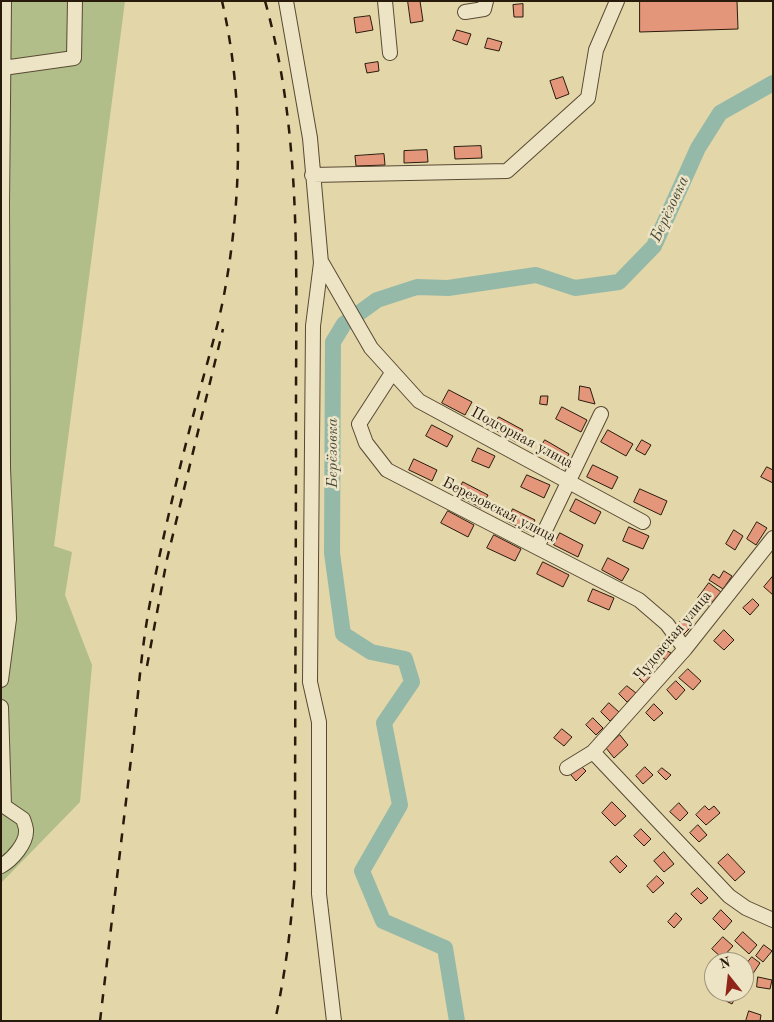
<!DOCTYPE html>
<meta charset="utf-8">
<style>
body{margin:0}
#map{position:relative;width:774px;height:1022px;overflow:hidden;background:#e3d6a8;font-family:"Old Standard TT",serif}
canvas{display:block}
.frame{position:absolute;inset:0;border:2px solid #291b0c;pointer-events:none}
.north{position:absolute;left:704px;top:952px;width:50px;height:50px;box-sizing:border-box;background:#ede4c6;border:1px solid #9f947c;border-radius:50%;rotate:344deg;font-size:14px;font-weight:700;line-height:20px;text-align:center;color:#291b0c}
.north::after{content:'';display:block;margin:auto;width:18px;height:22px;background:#8f2418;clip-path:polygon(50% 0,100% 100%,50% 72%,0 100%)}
</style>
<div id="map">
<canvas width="774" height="1022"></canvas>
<div class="frame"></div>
<div class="north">N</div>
</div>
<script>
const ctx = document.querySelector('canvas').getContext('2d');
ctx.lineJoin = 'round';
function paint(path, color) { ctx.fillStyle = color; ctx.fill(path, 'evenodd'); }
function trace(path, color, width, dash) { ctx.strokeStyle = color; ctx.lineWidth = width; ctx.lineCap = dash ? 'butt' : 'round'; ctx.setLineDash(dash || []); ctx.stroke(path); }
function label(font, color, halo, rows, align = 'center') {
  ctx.font = font + ' "Old Standard TT",serif'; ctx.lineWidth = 5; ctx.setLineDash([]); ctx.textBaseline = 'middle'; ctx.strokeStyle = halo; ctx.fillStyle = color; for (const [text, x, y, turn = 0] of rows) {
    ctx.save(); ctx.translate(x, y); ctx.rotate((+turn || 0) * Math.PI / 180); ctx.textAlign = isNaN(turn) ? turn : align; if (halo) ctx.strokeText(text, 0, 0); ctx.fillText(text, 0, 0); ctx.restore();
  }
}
const green = new Path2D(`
 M 1,1 L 125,1 L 54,546 L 72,552 L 65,595 L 92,665 L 80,802 L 1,883 Z`);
const river = new Path2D(`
 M 457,1021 L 445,948 L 383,921 L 362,871 L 400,805 L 384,723 L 412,682 L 405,659 L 371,652 L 343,634 L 332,553 L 333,342 L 344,324 L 377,300 L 417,287 L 448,288 L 536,275 L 575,288 L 619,282 L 654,246 L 698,148 L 720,113 L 773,83`);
const building = new Path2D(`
 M 408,1 L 420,1 L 423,21 L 411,23 Z
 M 640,1 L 737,1 L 738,29 L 640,32 Z
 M 523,4 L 523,17 L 514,17 L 513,5 Z
 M 370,16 L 373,30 L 356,33 L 354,18 Z
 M 457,30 L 471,34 L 467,45 L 453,40 Z
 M 488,38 L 502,42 L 499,51 L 485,48 Z
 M 378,62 L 379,71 L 367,73 L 365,64 Z
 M 563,77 L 569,94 L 556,99 L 550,81 Z
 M 481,146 L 482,158 L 455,159 L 454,147 Z
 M 427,150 L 428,162 L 404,163 L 404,151 Z
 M 384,154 L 385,165 L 356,166 L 355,156 Z
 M 580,386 L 590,388 L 595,404 L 579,400 Z
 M 449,390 L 472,402 L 465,415 L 442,403 Z
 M 541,396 L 548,396 L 547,405 L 540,404 Z
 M 562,407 L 587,420 L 581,432 L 556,419 Z
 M 499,417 L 523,430 L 516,442 L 492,428 Z
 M 432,425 L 453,436 L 447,447 L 426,436 Z
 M 608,430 L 633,444 L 626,456 L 601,442 Z
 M 545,440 L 569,454 L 562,466 L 538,452 Z
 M 642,440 L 651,445 L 645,455 L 636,450 Z
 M 478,448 L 495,456 L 489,468 L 472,461 Z
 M 414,459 L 437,470 L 432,481 L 409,470 Z
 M 593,465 L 618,477 L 612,489 L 587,477 Z
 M 767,467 L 773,470 L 773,483 L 761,477 Z
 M 527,475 L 550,485 L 544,498 L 521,487 Z
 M 463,482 L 488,495 L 481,508 L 457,495 Z
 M 640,489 L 667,501 L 661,515 L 634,502 Z
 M 576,499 L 601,512 L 595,524 L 570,511 Z
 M 513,509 L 535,520 L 529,532 L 507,521 Z
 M 448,511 L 474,525 L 468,537 L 441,523 Z
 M 757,522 L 767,528 L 756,545 L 747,539 Z
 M 629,527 L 649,536 L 643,549 L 623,541 Z
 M 734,530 L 743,536 L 735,550 L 726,544 Z
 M 560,533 L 583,545 L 578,557 L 554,545 Z
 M 494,535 L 521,549 L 515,561 L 487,548 Z
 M 608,558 L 629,569 L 622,581 L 602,570 Z
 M 543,562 L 569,575 L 563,587 L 537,574 Z
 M 724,571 L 732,576 L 723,589 L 709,580 L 713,574 L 719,578 Z
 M 773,576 L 773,595 L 764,587 Z
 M 709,583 L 721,592 L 709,606 L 698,598 Z
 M 593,589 L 614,598 L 609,610 L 588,601 Z
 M 753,599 L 759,605 L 750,615 L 743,608 Z
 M 685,617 L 693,625 L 684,634 L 676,626 Z
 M 724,630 L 734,640 L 724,650 L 714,641 Z
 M 659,646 L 671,653 L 666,660 L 655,652 Z
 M 647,667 L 654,674 L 645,684 L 638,677 Z
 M 688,669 L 701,681 L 693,690 L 679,678 Z
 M 676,681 L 685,690 L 676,700 L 667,690 Z
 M 627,686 L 636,693 L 627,702 L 619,694 Z
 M 609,703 L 619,712 L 610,721 L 601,712 Z
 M 654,704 L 663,713 L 654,721 L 646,713 Z
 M 593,718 L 603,728 L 596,735 L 586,725 Z
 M 562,729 L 572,737 L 564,746 L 554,738 Z
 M 620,735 L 628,745 L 614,758 L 606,748 Z
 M 580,765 L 586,771 L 576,781 L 571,775 Z
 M 645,767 L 653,775 L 643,784 L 636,776 Z
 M 662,768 L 671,775 L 666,780 L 658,772 Z
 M 612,802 L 626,816 L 615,826 L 602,813 Z
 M 679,803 L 688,813 L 680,821 L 670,812 Z
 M 705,806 L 709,810 L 714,806 L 720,813 L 706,825 L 696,815 Z
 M 698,825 L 707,835 L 699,842 L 690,833 Z
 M 641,829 L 651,839 L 644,846 L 634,836 Z
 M 664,852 L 674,864 L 664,872 L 654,861 Z
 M 728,854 L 745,872 L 735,881 L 718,863 Z
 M 617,856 L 627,866 L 620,873 L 610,862 Z
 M 657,876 L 664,883 L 653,893 L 647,886 Z
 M 698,888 L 708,898 L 701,904 L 691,894 Z
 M 721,910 L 732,921 L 724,930 L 713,919 Z
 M 676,913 L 682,919 L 674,928 L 668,922 Z
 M 743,932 L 757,945 L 749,954 L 735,941 Z
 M 723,937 L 733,946 L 722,958 L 712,949 Z
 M 764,945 L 772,951 L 763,962 L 756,956 Z
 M 752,957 L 760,963 L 750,978 L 744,973 L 744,967 Z
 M 758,977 L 772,980 L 770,989 L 757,987 Z
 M 730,992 L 737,994 L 732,1004 L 726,1001 Z
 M 749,1011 L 761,1015 L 760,1021 L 746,1021 Z`);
const minor = new Path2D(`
 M 286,1 L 310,138 L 321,263 L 313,326 L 310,682 L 319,722 L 319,894 L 334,1021
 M 385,1 L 390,53
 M 465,12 L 484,9 L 486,1
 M 3,68 L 74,58 L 75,1
 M 312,175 L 507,171 L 588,98 L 596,50 L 617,1
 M 322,263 L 371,348 L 419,401 L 643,522
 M 392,373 L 359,424 L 366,443 L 387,470 L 639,600 L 667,624 L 685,649
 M 537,547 L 601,414
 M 1,680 L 9,619 L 3,468 L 2,204 L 4,1
 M 1,707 L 4,806 L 23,819 C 24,822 26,827 26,830 C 27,843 12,860 1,866
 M 593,752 L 729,896 L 746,908 L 773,920
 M 567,768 L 593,752 L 685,649 L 773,538`);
const rail = new Path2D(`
 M 265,1 C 302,132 296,270 296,405 C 296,560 295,715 295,869 C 292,921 286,970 275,1021
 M 147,666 L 167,559 L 223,329
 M 100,1021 C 111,928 122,835 133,742 C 138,697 141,653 149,608 C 162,539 179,469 197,401 C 206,366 217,331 224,295 C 242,199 244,97 222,1`);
const streetNames = [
 ["Подгорная улица",522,438,28],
 ["Березовская улица",499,510,27],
 ["Чудовская улица",673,636,-50]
];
const waterNames = [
 ["Берёзовка",670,209,-65],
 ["Берёзовка",333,453,-90]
];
paint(green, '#b1be8a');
trace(river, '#95b9a9', 16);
paint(building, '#e4967b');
trace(building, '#291b0c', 1);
trace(minor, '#584a33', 16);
trace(minor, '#ede4c6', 14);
trace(rail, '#291b0c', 2.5, [9, 9]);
label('15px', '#291b0c', '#ede4c6', streetNames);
label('italic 16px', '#494a3b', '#ede4c6', waterNames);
</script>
